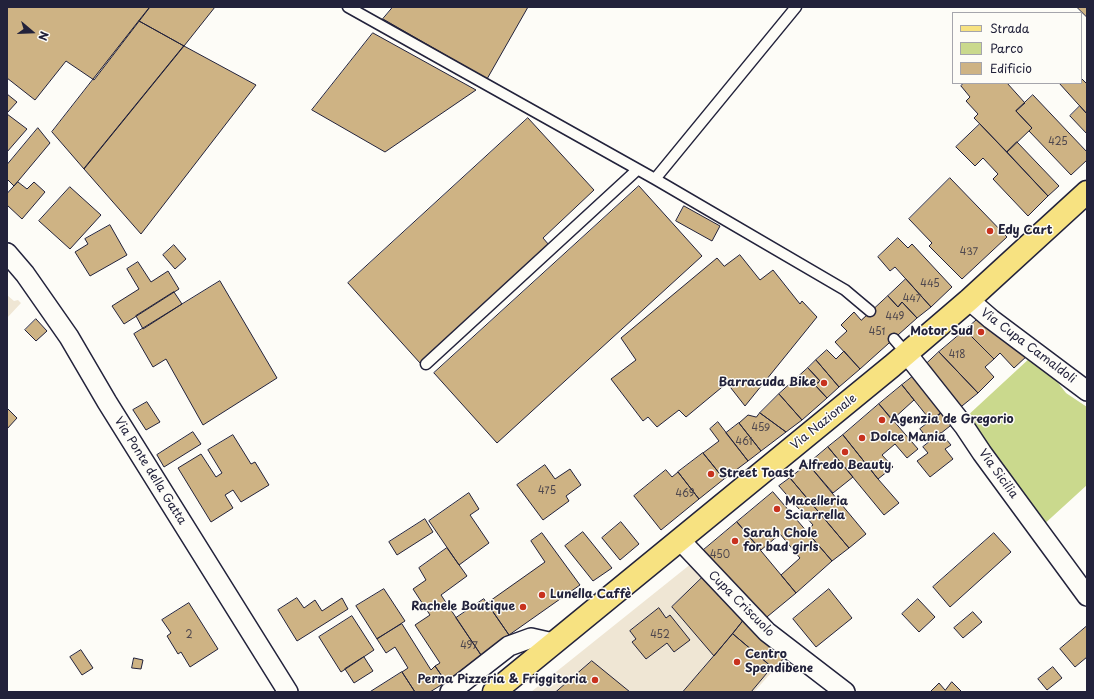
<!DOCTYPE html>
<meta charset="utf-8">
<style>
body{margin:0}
#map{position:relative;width:1094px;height:699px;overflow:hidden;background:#fdfcf7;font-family:"Playpen Sans",sans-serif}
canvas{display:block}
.frame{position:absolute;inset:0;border:8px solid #22223b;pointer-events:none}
.legend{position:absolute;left:952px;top:12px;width:130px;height:72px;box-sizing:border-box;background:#fdfcf7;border:1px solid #a5a5ac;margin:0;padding:5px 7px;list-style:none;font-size:12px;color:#22223b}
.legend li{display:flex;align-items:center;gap:8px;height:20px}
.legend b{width:20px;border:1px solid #a5a5ac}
.north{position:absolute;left:12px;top:12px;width:40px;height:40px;-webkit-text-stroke:3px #fdfcf7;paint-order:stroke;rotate:109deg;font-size:11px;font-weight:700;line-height:16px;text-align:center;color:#22223b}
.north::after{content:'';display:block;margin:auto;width:14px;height:18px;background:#22223b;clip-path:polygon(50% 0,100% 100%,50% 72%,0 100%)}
</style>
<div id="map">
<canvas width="1094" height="699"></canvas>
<div class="frame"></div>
<ul class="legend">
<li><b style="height:5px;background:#f7e281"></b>Strada</li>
<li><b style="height:11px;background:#cad98d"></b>Parco</li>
<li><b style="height:11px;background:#ceb384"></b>Edificio</li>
</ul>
<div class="north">N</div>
</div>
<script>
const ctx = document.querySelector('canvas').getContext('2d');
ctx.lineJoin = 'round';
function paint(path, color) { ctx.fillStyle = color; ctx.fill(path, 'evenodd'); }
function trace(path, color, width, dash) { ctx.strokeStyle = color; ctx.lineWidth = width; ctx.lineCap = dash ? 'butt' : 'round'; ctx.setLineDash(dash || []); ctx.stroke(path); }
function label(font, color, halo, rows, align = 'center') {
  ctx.font = font + ' "Playpen Sans",sans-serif'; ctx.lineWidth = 3; ctx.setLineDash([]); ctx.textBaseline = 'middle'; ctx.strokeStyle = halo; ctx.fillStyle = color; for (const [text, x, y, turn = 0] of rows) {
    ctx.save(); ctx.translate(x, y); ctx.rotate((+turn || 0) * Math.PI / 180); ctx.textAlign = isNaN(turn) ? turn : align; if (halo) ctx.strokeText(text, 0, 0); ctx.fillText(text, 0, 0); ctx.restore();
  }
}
const built = new Path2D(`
 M 7,295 L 14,301 L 18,300 L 21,303 L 7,318 Z
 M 692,563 L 787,655 L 754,692 L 531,692 Z`);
const green = new Path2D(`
 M 1031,357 L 1049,371 L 1066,393 L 1087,407 L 1087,485 L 1041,527 L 965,418 Z`);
const building = new Path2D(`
 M 7,7 L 150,7 L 94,80 L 66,61 L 35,100 L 7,78 Z
 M 150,7 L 215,7 L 184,46 L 139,21 Z
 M 393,7 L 528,7 L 487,79 L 383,19 Z
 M 1077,7 L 1087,7 L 1087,17 Z
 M 139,21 L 184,46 L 84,169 L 52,132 Z
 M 373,33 L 476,90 L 385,152 L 312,110 Z
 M 184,46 L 256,85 L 141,234 L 84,169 Z
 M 1081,78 L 1087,84 L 1087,114 L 1059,83 L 1081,83 Z
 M 964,83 L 1007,83 L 1025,103 L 1016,111 L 1032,128 L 1007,152 L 974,118 L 978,114 L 966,101 L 970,97 L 961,86 Z
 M 7,94 L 17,102 L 7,113 Z
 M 1033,95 L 1087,152 L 1087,160 L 1071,175 L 1029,131 L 1032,128 L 1016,111 Z
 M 1080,106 L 1087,114 L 1087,134 L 1070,116 Z
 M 7,114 L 27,129 L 7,152 Z
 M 528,118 L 594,190 L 543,238 L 549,245 L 420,363 L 348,283 Z
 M 980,124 L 1048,196 L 1028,216 L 993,179 L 998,174 L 983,158 L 975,166 L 956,147 Z
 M 38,128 L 50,143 L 14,186 L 7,179 L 7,165 Z
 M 1017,142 L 1059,186 L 1048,196 L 1007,152 Z
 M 950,178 L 1007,237 L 962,279 L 929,246 L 932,243 L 909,219 Z
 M 18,182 L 27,189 L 34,182 L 45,192 L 22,219 L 7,205 L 7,194 Z
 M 639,186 L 702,256 L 497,443 L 434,373 Z
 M 70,187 L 101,215 L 70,249 L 39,221 Z
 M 684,206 L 720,226 L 712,241 L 676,221 Z
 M 110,225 L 127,255 L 90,276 L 75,252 L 88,244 L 85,239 Z
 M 898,238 L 908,248 L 912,244 L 952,287 L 931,307 L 895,267 L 890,271 L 878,257 Z
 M 174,245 L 186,259 L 175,269 L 163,255 Z
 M 740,255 L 760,280 L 773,270 L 800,304 L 802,301 L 817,317 L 745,406 L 727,383 L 686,417 L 679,410 L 657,427 L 648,417 L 643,421 L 611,379 L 636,360 L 621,338 L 717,258 L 724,266 Z
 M 138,262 L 151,282 L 168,271 L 179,289 L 124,324 L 112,306 L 139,289 L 127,269 Z
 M 906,279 L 931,307 L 917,318 L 902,302 L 898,307 L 888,296 Z
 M 220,281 L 277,378 L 203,425 L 166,359 L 153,367 L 134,334 Z
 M 174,292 L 182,304 L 143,329 L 136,316 Z
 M 888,296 L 898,307 L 902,302 L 917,318 L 860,369 L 835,342 L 847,331 L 841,325 L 854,312 L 861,320 Z
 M 979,318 L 1028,355 L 1014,368 L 1000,353 L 994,359 L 965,330 Z
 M 36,319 L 47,331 L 36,341 L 25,330 Z
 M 965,330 L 994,359 L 985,367 L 994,377 L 978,393 L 939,352 Z
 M 827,350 L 836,359 L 844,351 L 860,369 L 839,387 L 816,360 Z
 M 939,352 L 978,393 L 957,410 L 923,367 Z
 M 816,360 L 839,387 L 827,398 L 815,385 L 820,381 L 808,368 Z
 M 808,368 L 820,381 L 815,385 L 827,398 L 802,420 L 779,394 Z
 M 916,374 L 945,410 L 931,421 L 902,385 Z
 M 902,385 L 914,400 L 892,420 L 879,404 Z
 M 779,394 L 802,420 L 786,432 L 760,413 Z
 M 147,402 L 160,422 L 146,430 L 133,410 Z
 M 879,404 L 918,449 L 907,458 L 895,444 L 882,455 L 893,467 L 878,479 L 843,435 Z
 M 7,408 L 17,418 L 7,429 Z
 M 945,410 L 955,422 L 930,442 L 920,429 Z
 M 760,413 L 786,432 L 761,451 L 739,423 L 748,415 L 756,417 Z
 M 718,422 L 748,461 L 724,479 L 703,453 L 719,441 L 710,429 Z
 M 739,423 L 761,451 L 748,461 L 726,433 Z
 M 193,432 L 201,444 L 164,467 L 157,455 Z
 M 941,433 L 951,445 L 945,449 L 953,459 L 930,477 L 917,461 L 928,453 L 923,447 Z
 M 233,435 L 251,464 L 255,462 L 269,485 L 241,502 L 233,490 L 225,495 L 233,508 L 211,522 L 178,468 L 201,454 L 216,477 L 222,473 L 208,450 Z
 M 843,435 L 878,479 L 899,503 L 884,515 L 828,447 Z
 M 828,447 L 853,477 L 833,493 L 808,464 Z
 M 703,453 L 724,479 L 699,499 L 678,472 Z
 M 808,464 L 866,534 L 849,548 L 790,478 Z
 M 545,465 L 555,479 L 570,469 L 581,485 L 566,496 L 569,501 L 543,520 L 517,485 Z
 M 666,470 L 672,477 L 678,472 L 699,499 L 661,530 L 634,496 Z
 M 790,478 L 849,548 L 832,561 L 806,531 L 813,525 L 779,486 Z
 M 773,492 L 832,561 L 796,593 L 781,575 L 800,558 L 780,534 L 761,550 L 737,522 Z
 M 469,493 L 479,509 L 470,515 L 489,543 L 459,565 L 429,521 Z
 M 425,519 L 433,532 L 397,555 L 389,542 Z
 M 621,522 L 639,544 L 620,560 L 602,538 Z
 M 737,522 L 796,593 L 762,621 L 700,553 Z
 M 583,532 L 612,568 L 593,581 L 565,546 Z
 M 542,533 L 580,585 L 509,635 L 487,603 L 545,562 L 531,541 Z
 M 994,533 L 1011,552 L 950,607 L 933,587 Z
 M 447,548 L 467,576 L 441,595 L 481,655 L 446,682 L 435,666 L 440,663 L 415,625 L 430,615 L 413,589 L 426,580 L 419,568 Z
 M 705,575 L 746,617 L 714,656 L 672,607 Z
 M 384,589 L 405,621 L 377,639 L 356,606 Z
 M 829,589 L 852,618 L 816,647 L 793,619 Z
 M 297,598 L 304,608 L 315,600 L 322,611 L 342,598 L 348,609 L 297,641 L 278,610 Z
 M 484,599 L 509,635 L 481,655 L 456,618 Z
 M 918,599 L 935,617 L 919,632 L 902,614 Z
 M 189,603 L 218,649 L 190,667 L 181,652 L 178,654 L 167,636 L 171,633 L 162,620 Z
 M 659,608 L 666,618 L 670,615 L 690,640 L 674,652 L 667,643 L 646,659 L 632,642 L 636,639 L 630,631 Z
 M 973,612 L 982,622 L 963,638 L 954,628 Z
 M 352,616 L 374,650 L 341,672 L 319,637 Z
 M 746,617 L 787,655 L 774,669 L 733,634 Z
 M 402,624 L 431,670 L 435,666 L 446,682 L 430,692 L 415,692 L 402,672 L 408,668 L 395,647 L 386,653 L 377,639 Z
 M 1087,626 L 1087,657 L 1075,667 L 1060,649 Z
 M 733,634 L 772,667 L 751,692 L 683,692 Z
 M 81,650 L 93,668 L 82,675 L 70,657 Z
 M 364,657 L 373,671 L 354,683 L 345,669 Z
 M 134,658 L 143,660 L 141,669 L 132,668 Z
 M 592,661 L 630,692 L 556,692 Z
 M 1053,667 L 1062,678 L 1047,690 L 1038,679 Z
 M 402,672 L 415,692 L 370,692 Z
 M 952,682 L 962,692 L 930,692 L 939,683 L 945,690 Z`);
const lane = new Path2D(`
 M 348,7 L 655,179 L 845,290 L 870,311
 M 655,179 L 796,7
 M 894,339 L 907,354
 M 426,364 L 637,170`);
const street = new Path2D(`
 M 7,253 L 25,274 L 69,337 L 107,402 L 288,692
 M 969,300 L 991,319 L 1087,391
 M 907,354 L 964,426 L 982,453 L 1087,596
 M 680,540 L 767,632 L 845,692
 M 450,692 L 509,646 L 531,638 L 553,643`);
const primary = new Path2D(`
 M 494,692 L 892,366 L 969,300 L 1087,192`);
const markers = [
 [990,231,4,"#c8321e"],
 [981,332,4,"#c8321e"],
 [824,383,4,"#c8321e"],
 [882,420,4,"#c8321e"],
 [862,438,4,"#c8321e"],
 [845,452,4,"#c8321e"],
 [711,474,4,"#c8321e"],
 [777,509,4,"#c8321e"],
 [735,541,4,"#c8321e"],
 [542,595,4,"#c8321e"],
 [523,607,4,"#c8321e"],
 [737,662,4,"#c8321e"],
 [595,680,4,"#c8321e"]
];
const numberNames = [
 ["425",1058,142],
 ["437",969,252],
 ["445",930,284],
 ["447",912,299],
 ["449",895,317],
 ["451",877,332],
 ["418",957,355],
 ["459",761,428],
 ["461",744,442],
 ["475",547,491],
 ["469",685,494],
 ["450",720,555],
 ["2",189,635],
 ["452",660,635],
 ["497",469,646]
];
const poiNames = [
 ["Edy Cart",998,231],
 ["Motor Sud",973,332,"right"],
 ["Barracuda Bike",816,383,"right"],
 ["Agenzia de Gregorio",890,420],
 ["Dolce Mania",870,438],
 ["Alfredo Beauty",845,466,"center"],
 ["Street Toast",719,474],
 ["Macelleria",785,502],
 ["Sciarrella",785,516],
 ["Sarah Chole",743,534],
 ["for bad girls",743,548],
 ["Lunella Caffè",550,595],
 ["Rachele Boutique",515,607,"right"],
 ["Centro",745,655],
 ["Spendibene",745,669],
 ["Perna Pizzeria & Friggitoria",587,680,"right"]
];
const streetNames = [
 ["Via Cupa Camaldoli",1028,346,37],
 ["Via Nazionale",824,422,-39],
 ["Via Ponte della Gatta",150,471,58],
 ["Via Sicilia",998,474,54],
 ["Cupa Criscuolo",741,604,45]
];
paint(built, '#efe6d4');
paint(green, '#cad98d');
paint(building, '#ceb384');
trace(building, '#22223b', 1);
trace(lane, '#22223b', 13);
trace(street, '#22223b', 22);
trace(primary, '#22223b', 25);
trace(lane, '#fdfcf7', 10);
trace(street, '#fdfcf7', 19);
trace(primary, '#f7e281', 22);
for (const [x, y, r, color] of markers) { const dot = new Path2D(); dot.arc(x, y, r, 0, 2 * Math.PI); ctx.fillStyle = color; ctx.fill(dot); trace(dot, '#fdfcf7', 1.5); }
label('10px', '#4d464d', null, numberNames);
label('bold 12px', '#22223b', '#fdfcf7', poiNames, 'left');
label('12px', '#22223b', '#fdfcf7', streetNames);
</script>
